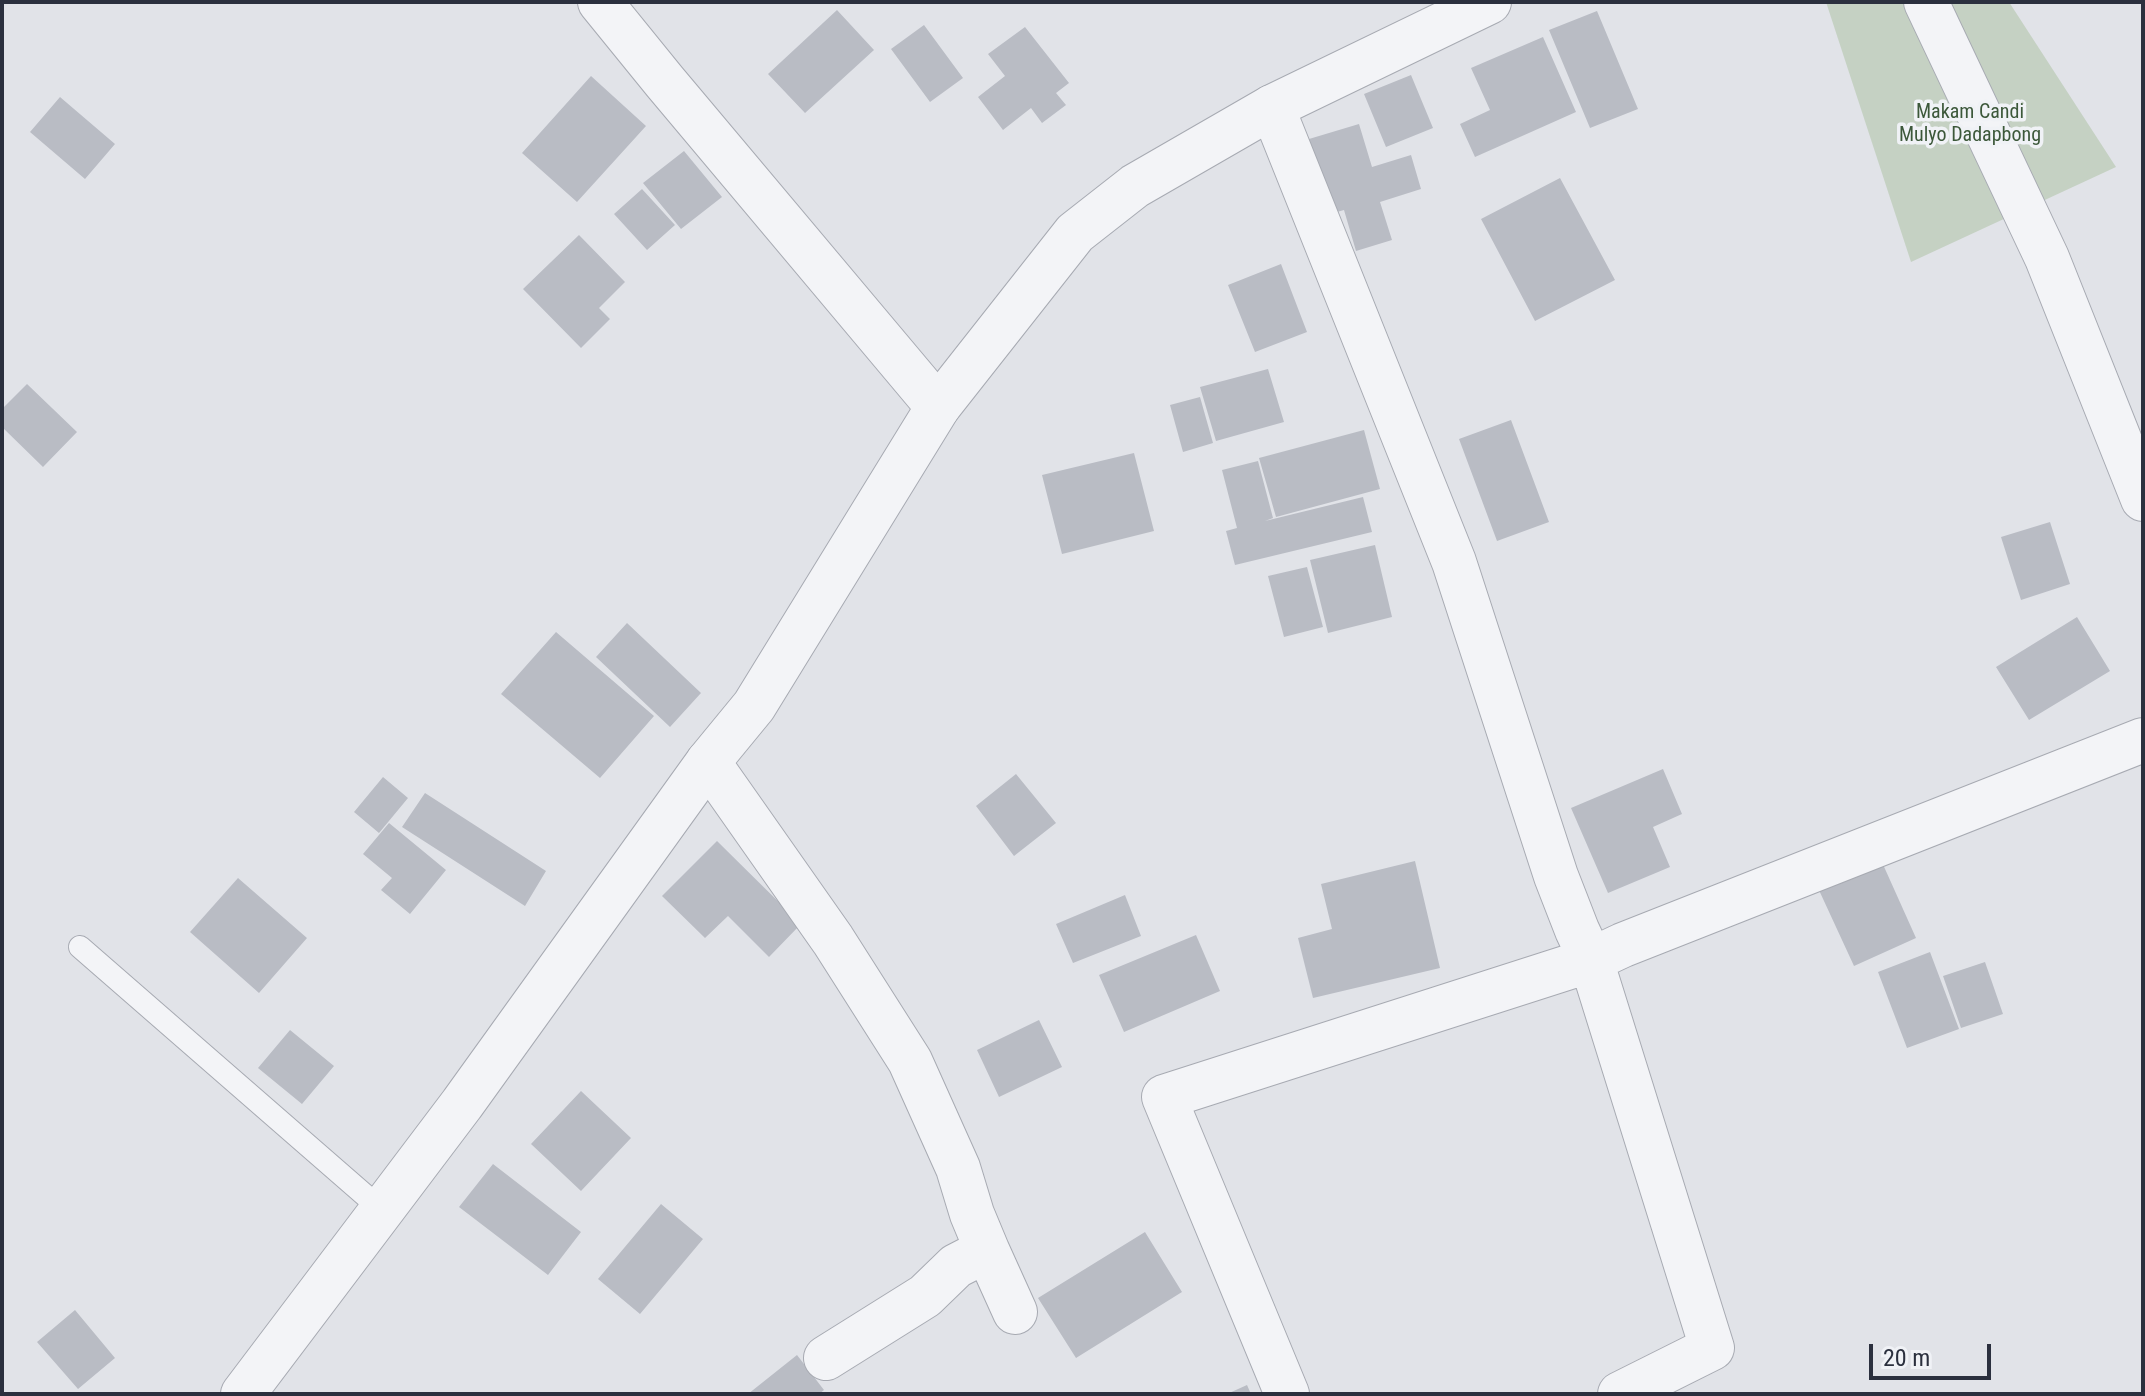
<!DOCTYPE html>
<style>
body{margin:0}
#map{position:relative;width:2145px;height:1396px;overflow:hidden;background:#e1e3e8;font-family:"Roboto Condensed",sans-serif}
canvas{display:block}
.frame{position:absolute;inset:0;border:4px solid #2b303e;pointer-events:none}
.scale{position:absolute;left:1869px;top:1344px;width:122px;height:36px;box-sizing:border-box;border:4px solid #2b303e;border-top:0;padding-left:10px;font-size:24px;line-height:28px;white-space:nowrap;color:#2b303e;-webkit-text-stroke:6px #f0f2f6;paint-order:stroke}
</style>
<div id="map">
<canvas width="2145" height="1396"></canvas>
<div class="frame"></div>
<div class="scale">20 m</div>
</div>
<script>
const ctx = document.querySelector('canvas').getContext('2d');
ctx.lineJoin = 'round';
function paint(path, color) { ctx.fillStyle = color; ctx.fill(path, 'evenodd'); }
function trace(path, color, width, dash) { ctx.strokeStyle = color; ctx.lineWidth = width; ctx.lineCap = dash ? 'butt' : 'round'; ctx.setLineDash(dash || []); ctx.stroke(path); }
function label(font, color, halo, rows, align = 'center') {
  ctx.font = font + ' "Roboto Condensed",sans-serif'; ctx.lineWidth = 7; ctx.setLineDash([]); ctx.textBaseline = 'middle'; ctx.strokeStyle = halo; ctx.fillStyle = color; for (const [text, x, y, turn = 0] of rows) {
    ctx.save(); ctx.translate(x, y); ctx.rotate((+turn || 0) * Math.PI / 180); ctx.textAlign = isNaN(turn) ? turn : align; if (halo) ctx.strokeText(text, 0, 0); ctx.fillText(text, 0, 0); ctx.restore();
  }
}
const green = new Path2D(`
 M 1826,2 L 2009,2 L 2116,167 L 1911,262 Z`);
const building = new Path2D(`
 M 837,10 L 874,50 L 805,113 L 768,74 Z
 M 1597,11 L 1638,109 L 1590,128 L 1549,30 Z
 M 924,25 L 963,78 L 930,102 L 891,49 Z
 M 1025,27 L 1069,83 L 1056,93 L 1066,105 L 1042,123 L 1031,108 L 1003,130 L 978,97 L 1005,76 L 988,54 Z
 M 1543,37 L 1576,112 L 1475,157 L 1460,124 L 1490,110 L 1471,68 Z
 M 1411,75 L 1433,128 L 1386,147 L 1364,94 Z
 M 591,76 L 646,126 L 577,202 L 522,153 Z
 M 60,97 L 115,144 L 85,179 L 30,132 Z
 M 1359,124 L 1372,167 L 1411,155 L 1421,189 L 1380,202 L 1392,240 L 1356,251 L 1344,210 L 1323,216 L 1299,142 Z
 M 684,151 L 722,197 L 681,229 L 643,183 Z
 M 1560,178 L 1615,280 L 1535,321 L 1481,219 Z
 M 642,189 L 675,225 L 647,250 L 614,214 Z
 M 579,235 L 625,282 L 599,308 L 610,319 L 581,348 L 523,289 Z
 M 1281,264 L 1307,332 L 1255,352 L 1228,285 Z
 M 1268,369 L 1284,422 L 1216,441 L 1200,387 Z
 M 27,384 L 77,432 L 43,467 L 2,427 L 2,409 Z
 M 1200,397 L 1213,443 L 1183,452 L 1170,405 Z
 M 1511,420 L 1549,522 L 1497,541 L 1459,439 Z
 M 1364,430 L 1380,489 L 1276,517 L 1259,458 Z
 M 1134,453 L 1154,531 L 1062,554 L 1042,475 Z
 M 1258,461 L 1273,518 L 1265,521 L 1363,497 L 1372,532 L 1235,565 L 1226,531 L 1237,528 L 1222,470 Z
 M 2050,522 L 2070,584 L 2021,600 L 2001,537 Z
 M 1375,545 L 1392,617 L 1328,633 L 1310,560 Z
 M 1307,567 L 1323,627 L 1284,637 L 1268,576 Z
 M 2077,617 L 2110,671 L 2029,720 L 1996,667 Z
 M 627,623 L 701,693 L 670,727 L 596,657 Z
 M 556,632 L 654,716 L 600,778 L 501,694 Z
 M 1663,769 L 1682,814 L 1653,827 L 1670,867 L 1608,893 L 1571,808 Z
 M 1016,774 L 1056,823 L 1014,856 L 976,806 Z
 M 383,777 L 408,798 L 379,833 L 354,812 Z
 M 425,793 L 546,871 L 525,906 L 402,827 Z
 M 389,823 L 446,870 L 410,914 L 381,890 L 392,878 L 363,854 Z
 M 717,841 L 801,924 L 769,957 L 728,916 L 705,938 L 662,896 Z
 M 1881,860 L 1916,938 L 1854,966 L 1818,888 Z
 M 1415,861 L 1440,968 L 1313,998 L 1298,938 L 1332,929 L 1321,884 Z
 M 238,878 L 307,938 L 259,993 L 190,932 Z
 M 1125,895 L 1141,936 L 1073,963 L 1056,924 Z
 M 1196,935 L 1220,991 L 1124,1032 L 1099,975 Z
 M 1930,952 L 1959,1029 L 1907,1048 L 1878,972 Z
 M 1985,962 L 2003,1014 L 1961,1028 L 1943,976 Z
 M 1039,1020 L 1062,1067 L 999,1097 L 977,1050 Z
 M 290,1030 L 334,1066 L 302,1104 L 258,1068 Z
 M 581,1091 L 631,1138 L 581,1191 L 531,1144 Z
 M 493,1164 L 581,1232 L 548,1275 L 459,1207 Z
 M 661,1204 L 703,1239 L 640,1314 L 598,1279 Z
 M 1145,1232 L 1182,1292 L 1076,1358 L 1038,1298 Z
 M 75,1310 L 115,1358 L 78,1389 L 37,1342 Z
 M 797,1355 L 824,1390 L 819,1394 L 748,1394 Z
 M 1247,1385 L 1251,1394 L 1227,1394 Z`);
const service = new Path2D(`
 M 80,947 L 382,1210`);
const minor = new Path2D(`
 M 600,2 L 665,82 L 938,407
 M 1926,2 L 2047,258 L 2143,499
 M 1272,107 L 1454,562 L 1556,876 L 1577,930 L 1591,960 L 1712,1348 L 1620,1394
 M 708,762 L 833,940 L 910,1061 L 958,1168 L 972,1214 L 987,1250 L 956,1266 L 925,1296 L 826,1358
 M 987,1250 L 1015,1312
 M 1287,1394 L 1164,1097 L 1591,960 L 1623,945 L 2143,740`);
const tertiary = new Path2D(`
 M 243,1394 L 462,1104 L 708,762 L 754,706 L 938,407 L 1075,233 L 1135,186 L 1272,107 L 1489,2`);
const parkNames = [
 ["Makam Candi",1970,113],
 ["Mulyo Dadapbong",1970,136]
];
paint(green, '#c5d1c3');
paint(building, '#b9bcc4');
trace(service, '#a7aab2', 24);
trace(minor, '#a7aab2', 46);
trace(tertiary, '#a7aab2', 46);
trace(service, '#f3f4f7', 22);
trace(minor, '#f3f4f7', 44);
trace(tertiary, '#f3f4f7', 44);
label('20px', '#3c583a', '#f0f2f6', parkNames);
</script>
